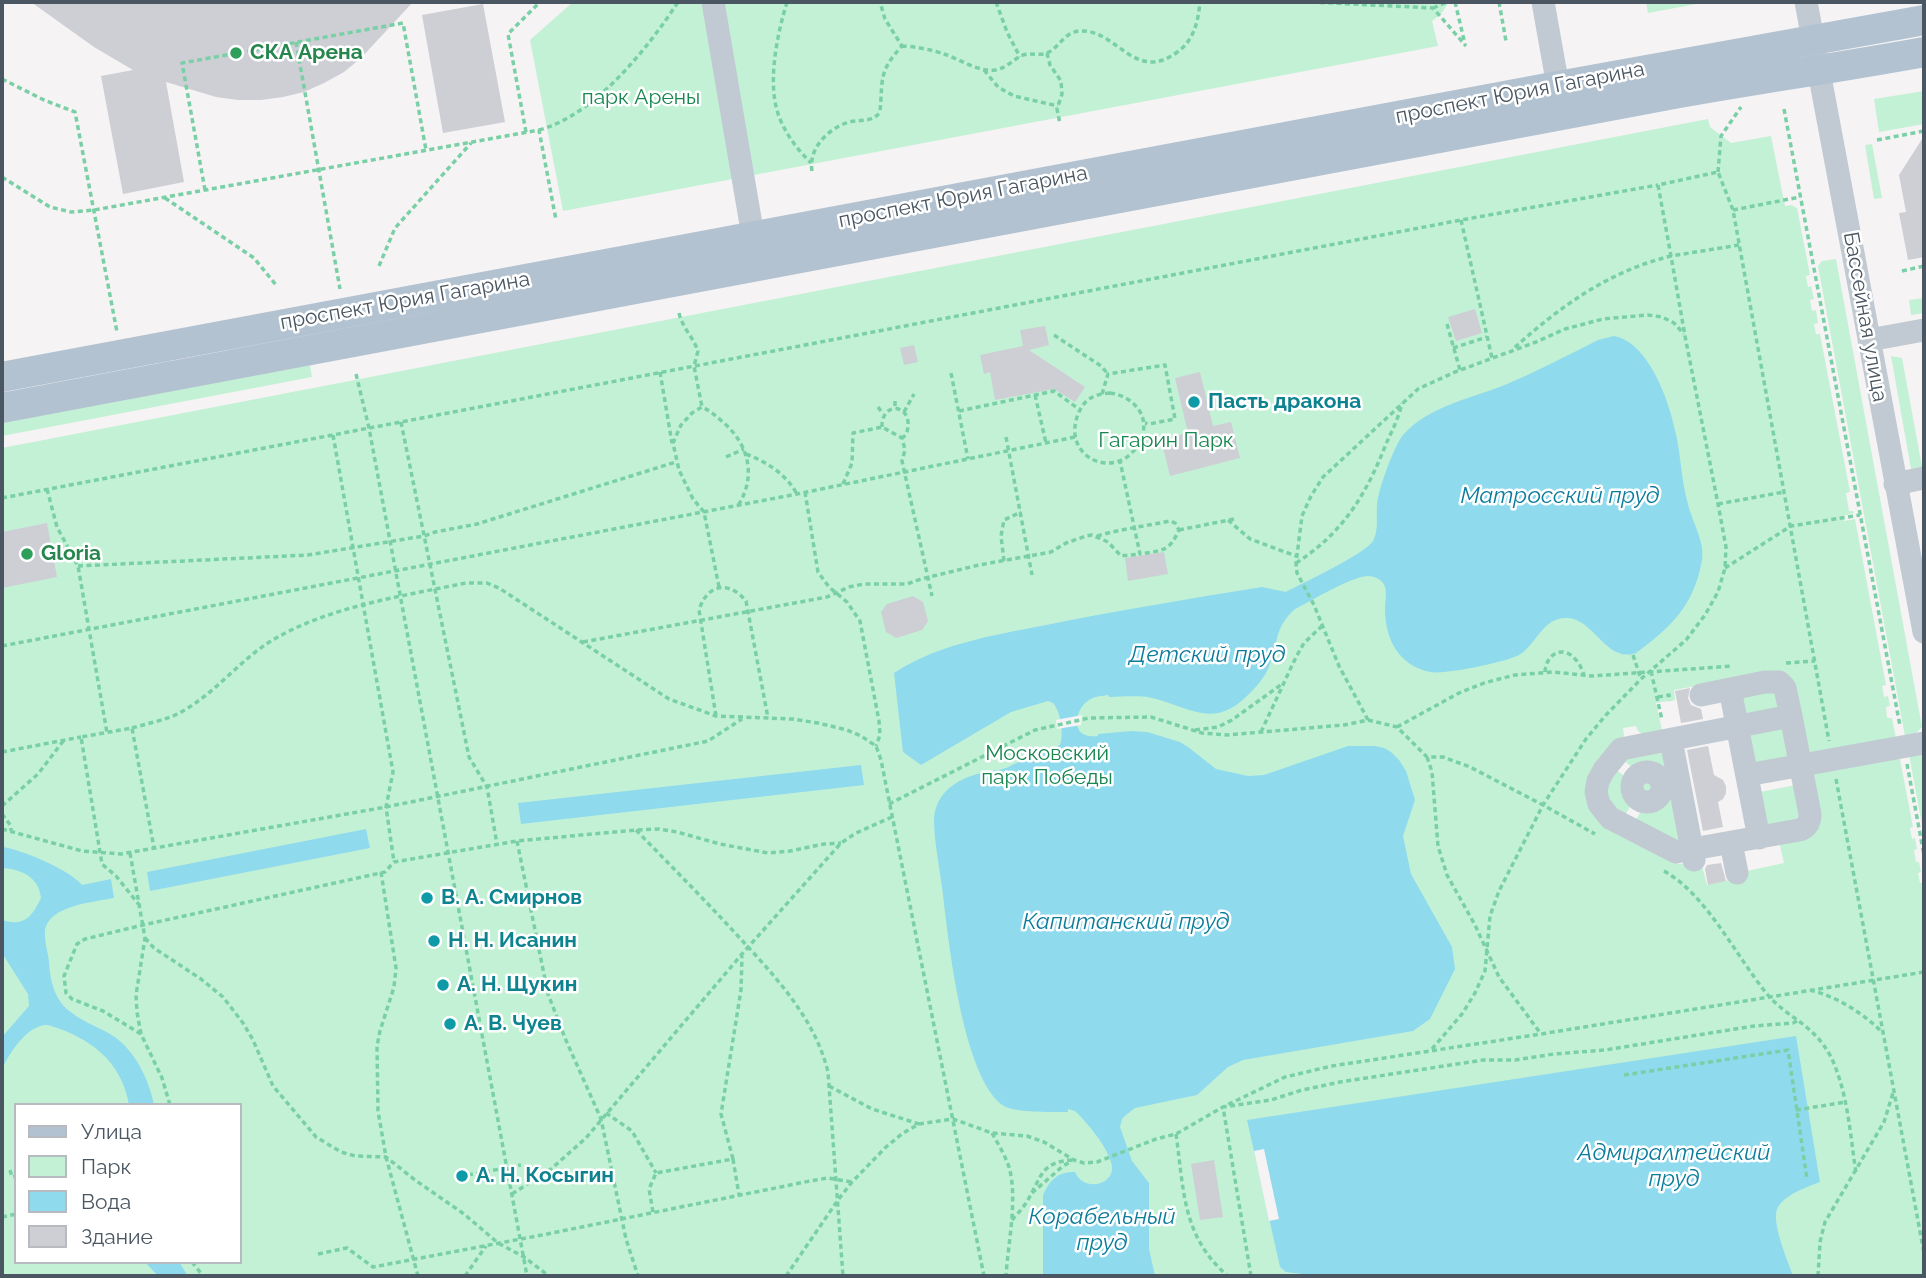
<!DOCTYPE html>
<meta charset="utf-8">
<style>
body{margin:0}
#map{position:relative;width:1926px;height:1278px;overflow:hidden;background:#f5f3f3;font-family:Raleway,sans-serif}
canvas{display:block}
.frame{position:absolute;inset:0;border:4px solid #4a5661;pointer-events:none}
.legend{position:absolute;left:14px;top:1103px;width:228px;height:161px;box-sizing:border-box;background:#fff;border:2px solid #b7bbc0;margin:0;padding:9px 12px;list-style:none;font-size:21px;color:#4a5661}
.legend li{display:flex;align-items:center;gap:14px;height:35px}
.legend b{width:35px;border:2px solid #b7bbc0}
</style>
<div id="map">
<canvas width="1926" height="1278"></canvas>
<div class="frame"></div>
<ul class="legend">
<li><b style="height:9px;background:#b3c2d1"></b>Улица</li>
<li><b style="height:19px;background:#c3f1d5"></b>Парк</li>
<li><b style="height:19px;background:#90daee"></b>Вода</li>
<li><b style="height:19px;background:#cdcfd5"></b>Здание</li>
</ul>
</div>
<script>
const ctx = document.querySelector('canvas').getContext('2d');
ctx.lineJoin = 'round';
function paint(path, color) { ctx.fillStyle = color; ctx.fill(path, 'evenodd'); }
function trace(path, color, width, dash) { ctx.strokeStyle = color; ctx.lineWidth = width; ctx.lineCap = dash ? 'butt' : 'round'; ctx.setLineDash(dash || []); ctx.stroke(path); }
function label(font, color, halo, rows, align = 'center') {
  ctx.font = font + ' Raleway,sans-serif'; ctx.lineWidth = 5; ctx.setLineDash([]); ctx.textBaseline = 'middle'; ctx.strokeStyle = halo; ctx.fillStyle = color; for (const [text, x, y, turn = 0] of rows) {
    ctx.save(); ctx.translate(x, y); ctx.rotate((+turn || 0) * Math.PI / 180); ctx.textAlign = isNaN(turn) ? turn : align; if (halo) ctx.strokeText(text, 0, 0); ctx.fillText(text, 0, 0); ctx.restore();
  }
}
const green = new Path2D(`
 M 573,2 L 1449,2 L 1441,14 L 1432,21 L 1438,46 L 563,211 L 530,40 Z
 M 1646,2 L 1707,2 L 1648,13 Z
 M 1924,91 L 1924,124 L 1879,132 L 1874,99 Z
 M 1708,119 L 1710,127 L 1731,143 L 1771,136 L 1785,206 L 1791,205 L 1797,208 L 1810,275 L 1806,276 L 1808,287 L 1811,286 L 1814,299 L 1810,300 L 1812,311 L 1816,310 L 1818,323 L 1814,324 L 1816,334 L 1820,334 L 1850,492 L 1846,493 L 1849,511 L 1853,511 L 1854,513 L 1843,516 L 1844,521 L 1855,519 L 1886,685 L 1882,686 L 1884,697 L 1888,696 L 1890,706 L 1886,707 L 1887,718 L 1892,718 L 1913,827 L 1910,828 L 1912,839 L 1915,838 L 1917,849 L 1914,850 L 1916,862 L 1919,862 L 1921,872 L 1918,873 L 1920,883 L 1923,883 L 1924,889 L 1924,1276 L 2,1276 L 2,448 ZM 1696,686 L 1793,694 L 1806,755 L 1796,837 L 1779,841 L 1784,863 L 1747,871 L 1748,876 L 1707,885 L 1701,862 L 1679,864 L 1589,794 L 1617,745 L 1624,736 L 1623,728 L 1636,726 L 1638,731 L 1648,738 L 1663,735 L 1656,703 L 1675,700 L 1674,690 ZM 16,1105 L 240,1105 L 240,1262 L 16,1262 Z
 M 1872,144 L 1882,198 L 1874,199 L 1865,145 Z
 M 1836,259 L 1922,727 L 1915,734 L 1905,736 L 1818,266 L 1822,261 Z
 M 1924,298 L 1924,313 L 1911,315 L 1909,300 Z
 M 1891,356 L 1902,358 L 1922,467 L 1911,469 Z
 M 310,365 L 312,377 L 2,436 L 2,423 Z
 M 1774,688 L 1781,708 L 1746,717 L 1741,695 Z
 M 1783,726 L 1789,759 L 1756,765 L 1750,732 Z
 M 1661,749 L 1670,774 L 1664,775 C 1656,767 1646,764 1635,770 L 1622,759 Z
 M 1918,752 L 1924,755 L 1924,836 L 1909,754 Z
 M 1614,768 L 1628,779 L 1626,789 L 1632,803 L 1624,817 L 1618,817 L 1602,783 Z
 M1635 787a12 12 0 1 1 24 0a12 12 0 1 1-24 0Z
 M 1796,785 L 1803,817 L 1769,828 L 1760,792 Z
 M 1673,792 L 1679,840 L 1677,841 L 1634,823 L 1643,808 C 1652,809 1658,807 1664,800 L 1666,801 L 1667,793 Z`);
const water = new Path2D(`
 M 1614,336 C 1648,342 1669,400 1675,430 C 1681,454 1681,480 1688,504 C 1692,522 1705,541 1702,560 C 1694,606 1671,627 1636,653 C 1606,663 1596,621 1568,618 C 1543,616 1537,644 1519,655 C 1506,662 1444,675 1430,672 C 1398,665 1385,639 1385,608 C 1385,602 1387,594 1385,587 C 1383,580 1375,576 1368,576 C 1350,577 1313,600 1295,609 C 1272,629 1279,648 1267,671 C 1262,681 1254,689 1246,697 C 1212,729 1190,707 1152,698 C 1138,695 1123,697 1109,697 L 1108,695 C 1103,696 1095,696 1091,699 C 1075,706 1067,740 1098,736 L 1098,734 L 1131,731 L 1147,732 L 1180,742 L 1188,747 L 1216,769 L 1248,776 L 1264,775 L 1348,746 L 1375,746 L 1384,748 L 1391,752 L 1399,760 L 1406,771 L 1415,800 L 1403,836 L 1411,874 L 1452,947 L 1455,969 L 1430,1019 L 1413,1031 L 1243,1060 L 1228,1067 L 1197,1095 L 1135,1108 L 1126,1115 L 1122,1119 L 1120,1127 L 1132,1161 L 1149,1183 L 1149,1249 L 1155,1276 L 1043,1276 L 1043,1195 C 1050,1180 1057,1172 1075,1172 C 1083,1191 1110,1186 1112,1170 C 1114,1154 1086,1121 1075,1111 L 1068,1109 L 1068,1112 C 1054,1112 1015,1113 1004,1106 C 962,1079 948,936 942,887 C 939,864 934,841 934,818 C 937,790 959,778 985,772 C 994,770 1003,771 1012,765 L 1060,745 C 1064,734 1061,712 1053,703 L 1048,701 L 1011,712 L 921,765 L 903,752 L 894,673 C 939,644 990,636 1041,626 C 1114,611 1188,599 1262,587 L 1286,592 C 1303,583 1365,554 1373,541 C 1379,530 1376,517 1377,505 C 1378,490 1394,446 1403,435 C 1430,405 1471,399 1507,384 C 1538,371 1568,355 1598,340 Z
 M 861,765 L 864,785 L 521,824 L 518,803 Z
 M 366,829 L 370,848 L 150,891 L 147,872 Z
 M 2,847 C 21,849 70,870 82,885 L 111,879 L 114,898 C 94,902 50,905 45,930 C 44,941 48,952 49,962 C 50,980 54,998 68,1010 C 81,1021 96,1026 110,1034 C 134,1048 149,1079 154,1105 L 129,1105 C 122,1061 89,1037 48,1025 C 28,1024 10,1052 2,1069 L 2,1037 L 29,1006 L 28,994 L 2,953 L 2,920 C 24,927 32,917 41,898 C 39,877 21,869 2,868 Z
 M 1796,1036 L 1820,1182 C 1807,1187 1786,1194 1778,1207 C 1770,1221 1788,1261 1793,1276 L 1318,1276 L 1286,1272 L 1280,1267 L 1247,1120 Z
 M 145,1262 L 179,1262 L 188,1276 L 158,1276 Z`);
const pier = new Path2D(`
 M 1082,715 L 1081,725 L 1057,729 L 1056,720 Z
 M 1264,1149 L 1279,1219 L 1269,1221 L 1254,1151 Z`);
const building = new Path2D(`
 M 31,2 L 413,2 L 361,58 L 344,72 L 324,83 L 304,92 L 283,97 L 261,100 L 238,100 L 216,97 L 166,82 L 184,182 L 123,194 L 101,76 L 133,70 L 94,47 Z
 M 483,4 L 505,122 L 443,133 L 422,15 Z
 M 1924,136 L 1924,257 L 1908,260 L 1899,213 L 1906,212 L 1899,175 Z
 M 1475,309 L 1482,333 L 1456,341 L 1448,317 Z
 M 1045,326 L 1049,345 L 1029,350 L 1085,387 L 1075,402 L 1054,389 L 995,400 L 990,372 L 984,374 L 980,355 L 1023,346 L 1020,330 Z
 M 914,345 L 918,362 L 904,365 L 900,348 Z
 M 1200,372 L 1213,426 L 1231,422 L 1240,458 L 1170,476 L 1161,439 L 1188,433 L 1175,378 Z
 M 47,523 L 57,577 L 2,588 L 2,532 Z
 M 1164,552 L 1168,574 L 1128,581 L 1125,558 Z
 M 913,596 L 923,602 L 928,621 L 922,630 L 896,638 L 886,632 L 881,612 L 887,604 Z
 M 1690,688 L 1688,698 L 1691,705 L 1701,709 L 1703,719 L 1681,723 L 1675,691 Z
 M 1708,746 L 1714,775 L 1723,780 L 1726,786 L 1726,793 L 1723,799 L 1718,802 L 1723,827 L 1703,831 L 1687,750 Z
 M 1721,863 L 1726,881 L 1708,885 L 1705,869 L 1707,865 Z
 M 1214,1160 L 1223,1217 L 1200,1220 L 1191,1164 Z`);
const path = new Path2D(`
 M 787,2 C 777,35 766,86 780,119 C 787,136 798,150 811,163
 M 996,2 L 1007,32 L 1020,57
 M 1311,2 L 1433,8 L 1466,46
 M 1455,2 L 1465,44
 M 1499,2 L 1506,41
 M 1433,8 L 1447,2
 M 296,42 L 340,289
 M 902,46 C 913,46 933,50 944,54 C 960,59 977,72 995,70 C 1007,68 1012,60 1023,55 C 1032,52 1040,57 1049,52 C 1060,46 1064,33 1079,31 C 1116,28 1134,83 1176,53 C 1194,41 1198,22 1200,2
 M 1047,53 L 1050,65 L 1061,81 L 1062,94 L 1057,109 L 1060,124
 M 984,70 L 998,87 L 1014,96 L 1058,106
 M 2,79 L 44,100 L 75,112 L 117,332
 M 1784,109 L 1900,726
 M 539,130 C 595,115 648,48 678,2
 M 526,132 L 508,34 L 540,2
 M 1877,140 L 1924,131
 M 812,171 C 808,148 829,128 849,122 C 861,119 872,123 880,112 C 883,79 878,72 902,46 L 885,19 L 880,2
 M 1718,172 L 1721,136 L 1741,107
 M 2,177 L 50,207 L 71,212 L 94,210 L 539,130 L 556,220
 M 205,190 L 182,63 L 403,23 L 426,150
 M 165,198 L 254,258 L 276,285
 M 1733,210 L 1800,197
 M 1461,220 L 1492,358
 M 1739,245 L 1671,256 L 1658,185 L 1718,172 L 1733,210 L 1829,741
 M 379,266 L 395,228 L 471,143
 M 1902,271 L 1924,266
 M 679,313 C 682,327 693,337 698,351 L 694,366 L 702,407
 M 1447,324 L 1460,370
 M 1054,335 L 1101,366 L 1108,374
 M 1453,348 L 1487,337
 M 660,372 L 672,443
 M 951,373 L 968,459
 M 356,374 L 369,428 L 527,1276
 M 1110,393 C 1133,396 1151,416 1141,439 C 1121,485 1058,459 1079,412 C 1085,398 1096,394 1110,393 Z
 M 1102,394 L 1108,374 L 1165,365 L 1175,419 L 1149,424 L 1145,423
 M 1035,395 L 1046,443
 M 895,401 L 895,409
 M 878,407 L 883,414
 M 959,411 L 1054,391 L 1080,410
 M 904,412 L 914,394
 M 401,422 L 469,757 L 487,787 L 497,844
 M 882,427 C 881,399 917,404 906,435 L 902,438
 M 333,435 L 393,772 L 386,807 L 394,862
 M 1006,437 L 1032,575
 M 746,454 C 767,462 786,474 797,494
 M 726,457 L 744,449
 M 843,484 L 852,463 L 853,433 L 882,427 L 902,438 L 905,450 L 902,461 L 932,596
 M 47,489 L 57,527 L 78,566 L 107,733
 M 805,492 L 818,572 L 829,587 L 847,602 L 860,621 L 879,721 L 880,735 L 876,746
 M 2,498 L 1461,220 L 1658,185
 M 1718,504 L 1784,492
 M 1228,520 L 1250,539 L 1296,556
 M 1179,530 L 1234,519
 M 1097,536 C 1121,529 1146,526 1170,521 L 1175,523 L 1179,530 C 1169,552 1163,550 1140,554 L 1120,461
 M 1004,561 L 1001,536 L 1004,520 L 1021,512
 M 1296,563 C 1343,533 1366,495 1386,444 C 1392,431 1399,417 1402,403
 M 78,566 L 308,555 L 424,536 L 435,532 L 477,524 L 676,462
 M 1725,568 L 1791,526 L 1860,515
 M 719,587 L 704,512 L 693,499 L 679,470 L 673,443 L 681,425 L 692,413 L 702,407 C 711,411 717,417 724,423 C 749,445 756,476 739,504
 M 583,642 L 827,597 L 849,587 L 864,584 L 907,584 L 921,579 L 979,565 L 1051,552 L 1066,543 L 1086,536 L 1092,535 L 1108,542 L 1121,556 L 1140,554
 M 2,646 L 797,494 L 1075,437
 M 1633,655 L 1641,679
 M 1786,663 L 1815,661
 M 1651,671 L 1662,720
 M 1545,672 C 1546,654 1563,644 1576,660 C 1580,664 1582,670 1584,675
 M 1658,697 L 1669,695 L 1670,701
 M 716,716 L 699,610 C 707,584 729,580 746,601 L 768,718
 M 1368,720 L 1339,666 L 1314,605 L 1297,573 L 1296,563 L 1302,516 L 1311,496 L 1323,477 L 1418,389 L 1455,372 L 1536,342 L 1565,329 L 1603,319 L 1648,315 L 1662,317 L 1674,323 L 1684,334
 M 1397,727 L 1459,693 L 1484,683 L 1515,675 L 1553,672 L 1592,676 L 1733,666
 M 132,728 C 146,724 160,721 173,716 C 211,699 237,662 271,641 C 327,607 402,596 466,583 L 487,583 L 499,588 L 669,699 L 716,716 L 792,719 L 818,723 L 847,730 L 861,736 L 876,746 L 881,760 L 984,1276
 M 1195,730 L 1218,727 L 1232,720 L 1282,684
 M 1261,732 L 1296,657 L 1304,643 L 1323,625
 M 2,752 L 81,737
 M 1427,757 L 1432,772 L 1438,846 L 1447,875 L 1475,925 L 1499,977 L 1541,1034
 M 1907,764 L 1924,855
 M 1836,779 L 1924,1253
 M 889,804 L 1035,730 L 1089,718 L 1151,717 L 1202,733 L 1227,735 L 1344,725 L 1368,720 L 1397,727 L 1427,757 L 1443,757 L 1470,767 L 1543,805 L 1595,834
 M 2,806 L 38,774 L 64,740
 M 2,814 L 11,826 L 11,831
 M 2,829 L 82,851 L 121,854 L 386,807 L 708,741 L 742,719
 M 636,830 C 670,865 704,899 737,935 C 774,975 815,1018 828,1072 L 843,1276
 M 517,841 L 548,994 L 565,1038 L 601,1119 L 626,1239 L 638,1276
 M 130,853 L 145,938 L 136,995 L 137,1012 L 141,1034 L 162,1078 L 170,1105
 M 1664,871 C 1706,894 1736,956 1767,994 C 1788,1019 1813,1023 1831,1057 C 1848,1093 1850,1134 1856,1173
 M 381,872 L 396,968 L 394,987 L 380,1031 L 377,1046 L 378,1111 L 386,1157 L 418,1276
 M 140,906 L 116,876 L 102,864 L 81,737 L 132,728 L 154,848
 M 145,938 L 154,948 L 201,979 L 223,997 L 243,1023 L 253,1040 L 273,1086 L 316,1137 L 341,1152 L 355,1156 L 386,1157 L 415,1180 L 464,1214 L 498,1243 L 524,1257 L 549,1276
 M 1810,990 C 1837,997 1860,1011 1881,1031
 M 141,1034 L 103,1011 L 72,999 L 66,993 L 64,976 L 77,944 L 85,939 L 143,925 L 385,872 L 394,862 L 517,841 L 636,830 L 659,829 L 677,832 L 720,844 L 768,853 L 790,851 L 824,844 L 841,843
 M 1432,1049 L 1462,1014 L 1475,993 L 1485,971 L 1490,916 L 1499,891 L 1543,805 L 1586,739 L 1605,716 L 1641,679 L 1686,640 L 1705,615 L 1718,592 L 1725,568 L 1726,547 L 1718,504 L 1685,336 L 1671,256 C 1609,271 1559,307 1512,350
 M 1624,1075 L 1788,1050 L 1807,1179
 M 829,1086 L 872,1109 L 919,1124
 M 1796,1110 L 1846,1102
 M 606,1113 L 632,1131 L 656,1173
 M 992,1133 C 998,1144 1005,1155 1009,1167 C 1018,1198 1008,1243 1006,1276
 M 1176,1134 C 1184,1190 1182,1237 1228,1276
 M 733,1159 L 721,1114 L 741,990 L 742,956
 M 10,1170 L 12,1177 L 16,1176
 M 468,1175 L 521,1165
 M 1032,1193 L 1063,1166 L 1072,1161
 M 512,1194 L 551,1169 L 586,1138 L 742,954 L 841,843 L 856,833 L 892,817
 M 653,1212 L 649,1189 L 656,1173 L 733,1159 L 739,1195
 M 2,1217 L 16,1214
 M 1012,1220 C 1018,1213 1025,1206 1029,1198 C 1042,1175 1042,1162 1072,1160
 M 318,1254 L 347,1248 L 373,1267 L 542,1235 L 810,1181 L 828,1178 L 852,1182
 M 192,1262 L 203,1276
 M 465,1276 L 486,1246
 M 786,1276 L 838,1200 L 852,1182 L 886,1147 L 903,1133 L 919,1124 L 953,1119 L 992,1133 L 1027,1136 L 1044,1142 L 1074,1160 L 1084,1163 L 1097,1162 L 1156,1139 L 1176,1134 L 1223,1107 L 1285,1077 L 1332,1066 L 1541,1034 L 1924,972
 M 1251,1276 L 1223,1107 L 1271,1100 L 1302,1090 L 1340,1082 L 1483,1060 L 1515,1060 L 1554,1054 L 1605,1050 L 1754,1026 L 1793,1023 L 1799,1020
 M 1818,1276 L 1820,1242 L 1825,1222 L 1884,1122 L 1893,1093`);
const minor = new Path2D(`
 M 713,2 L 753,236
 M 1543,2 L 1558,86
 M 1806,2 L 1924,632
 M 1869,340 L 1924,330
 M 1895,484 L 1924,478
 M 1730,689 L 1759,838
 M 1701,695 L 1765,682 L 1779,682 L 1785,688 L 1791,716 L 1621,749 L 1604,770 L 1598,781 L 1596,792 L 1599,804 L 1610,818 L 1676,852 L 1799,830 C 1807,828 1810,822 1810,814 L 1791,716
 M 1671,740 L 1694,860
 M1632 787a15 15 0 1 1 30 0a15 15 0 1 1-30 0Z
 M 1747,775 L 1924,743
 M 1731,843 L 1737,873`);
const major = new Path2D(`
 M 2,377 L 1558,86 L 1924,20
 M 2,408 L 1663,96 C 1750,80 1837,68 1924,52`);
const markers = [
 [236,53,7,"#2e9e5b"],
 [1194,402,7,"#0f9aa8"],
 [27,554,7,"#2e9e5b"],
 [427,898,7,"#0f9aa8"],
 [434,941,7,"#0f9aa8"],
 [443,985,7,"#0f9aa8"],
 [450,1024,7,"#0f9aa8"],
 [462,1176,7,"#0f9aa8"]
];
const leisureNames = [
 ["СКА Арена",250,53],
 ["Gloria",41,554]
];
const streetNames = [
 ["проспект Юрия Гагарина",1520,93,-11],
 ["проспект Юрия Гагарина",963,197,-11],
 ["проспект Юрия Гагарина",405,301,-10],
 ["Бассейная улица",1865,317,80]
];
const parkNames = [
 ["парк Арены",641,98],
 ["Гагарин Парк",1166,441],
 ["Московский",1047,754],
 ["парк Победы",1047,778]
];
const cultureNames = [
 ["Пасть дракона",1208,402],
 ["В. А. Смирнов",441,898],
 ["Н. Н. Исанин",448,941],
 ["А. Н. Щукин",457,985],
 ["А. В. Чуев",464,1024],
 ["А. Н. Косыгин",476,1176]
];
const waterNames = [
 ["Матросский пруд",1560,496],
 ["Детский пруд",1207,655],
 ["Капитанский пруд",1126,922],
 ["Адмиралтейский",1674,1153],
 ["пруд",1674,1179],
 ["Корабельный",1102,1217],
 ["пруд",1102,1243]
];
paint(green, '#c3f1d5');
paint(water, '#90daee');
paint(pier, '#f5f3f3');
paint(building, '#cdcfd5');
trace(path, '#7ad0a6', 3.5, [5, 3.5]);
trace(minor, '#c1cad2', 23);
trace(major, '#b3c2d1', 30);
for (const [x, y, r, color] of markers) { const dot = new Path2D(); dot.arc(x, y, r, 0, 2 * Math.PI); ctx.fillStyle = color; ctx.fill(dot); trace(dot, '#fff', 2.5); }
label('bold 21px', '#27864d', '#fff', leisureNames, 'left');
label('21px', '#4a5661', '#fff', streetNames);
label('21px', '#17864f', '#fff', parkNames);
label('bold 21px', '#0d838f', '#fff', cultureNames, 'left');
label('italic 23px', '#0c7c9b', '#fff', waterNames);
</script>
